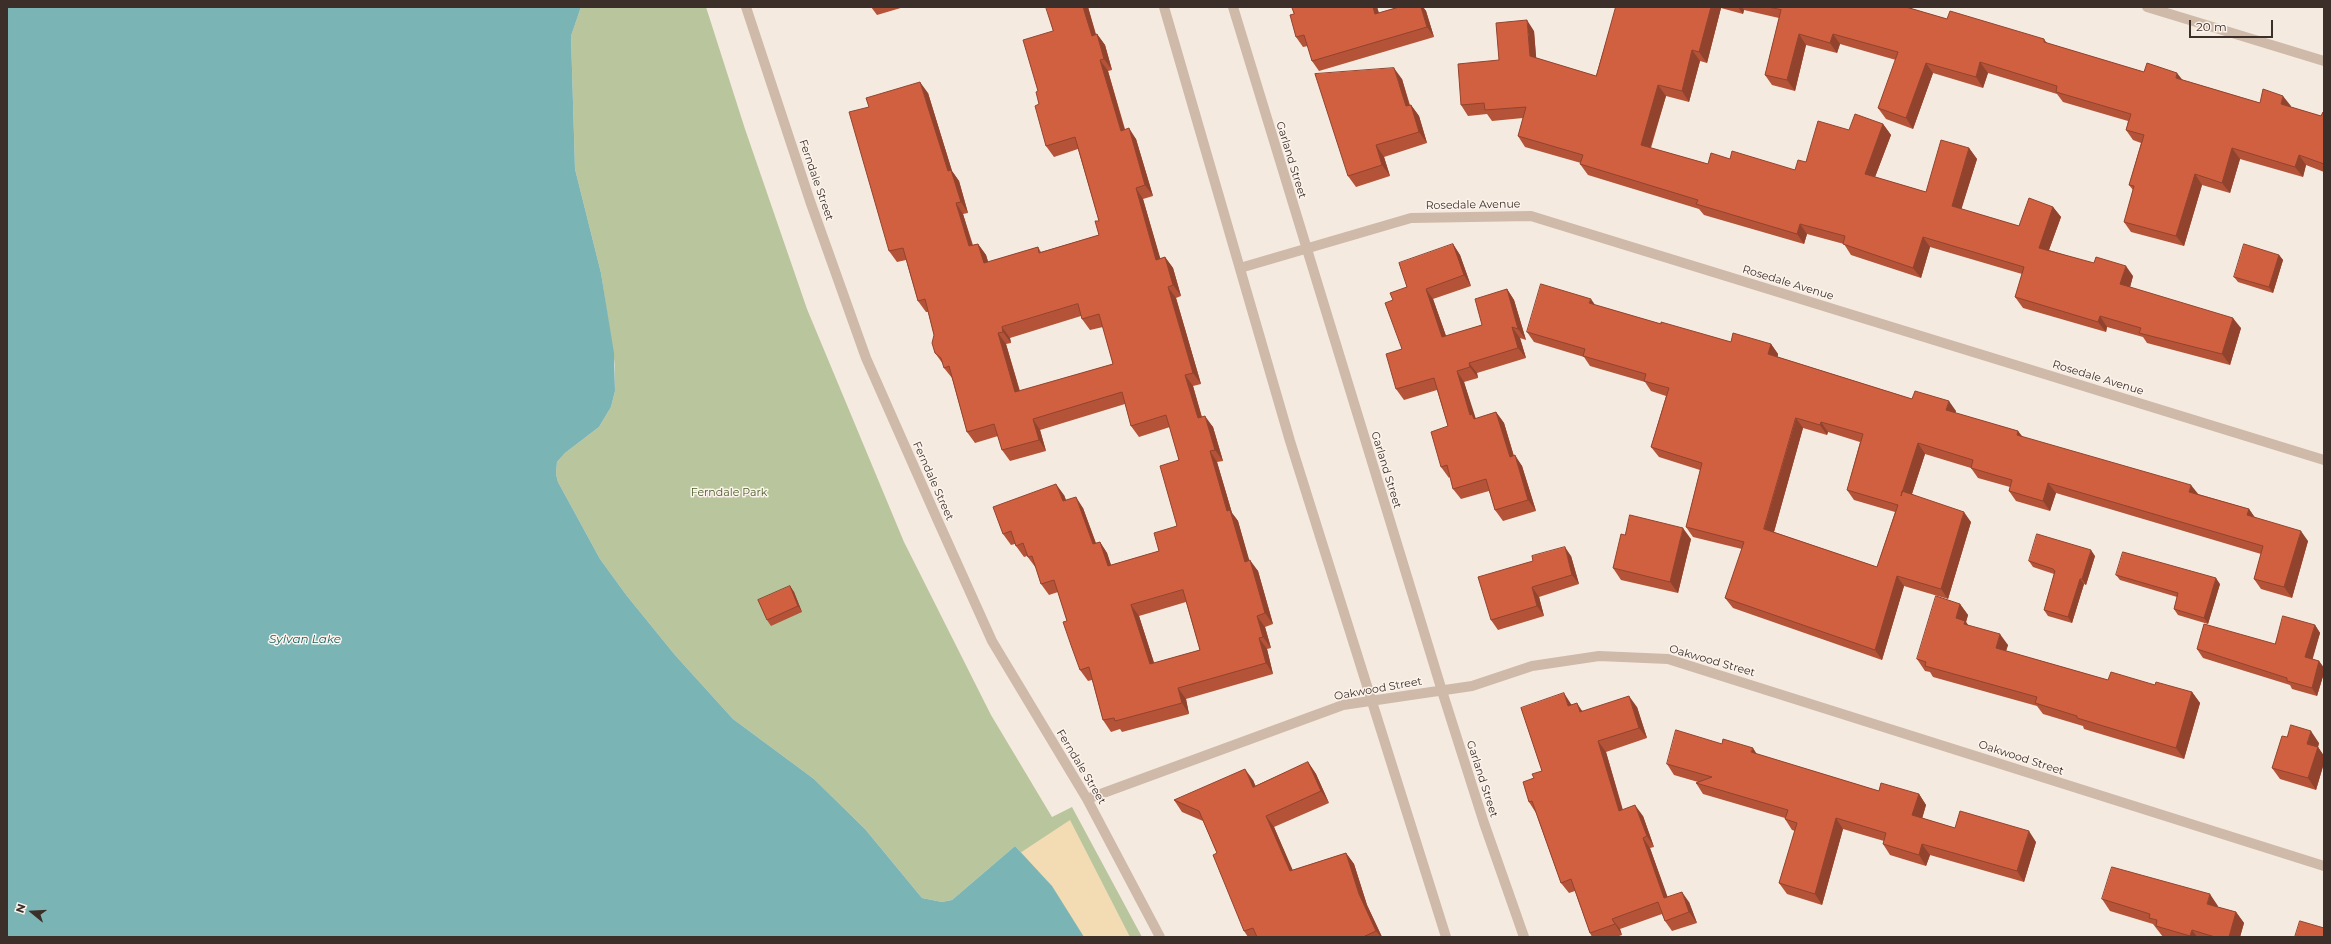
<!DOCTYPE html>
<style>
body{margin:0}
#map{position:relative;width:2331px;height:944px;overflow:hidden;background:#f5eadf;font-family:Montserrat,sans-serif}
canvas{display:block}
.frame{position:absolute;inset:0;border:8px solid #3c2f29;pointer-events:none}
.north{position:absolute;left:12px;top:892px;width:40px;height:40px;-webkit-text-stroke:3px #fcf4ec;paint-order:stroke;rotate:288deg;font-size:11px;font-weight:700;line-height:16px;text-align:center;color:#3c2f29}
.north::after{content:'';display:block;margin:auto;width:14px;height:18px;background:#3c2f29;clip-path:polygon(50% 0,100% 100%,50% 72%,0 100%)}
.scale{position:absolute;left:2189px;top:20px;width:84px;height:18px;box-sizing:border-box;border:2px solid #3c2f29;border-top:0;padding-left:5px;font-size:12px;line-height:14px;white-space:nowrap;color:#3c2f29;-webkit-text-stroke:3px #fcf4ec;paint-order:stroke}
</style>
<div id="map">
<canvas width="2331" height="944"></canvas>
<div class="frame"></div>
<div class="north">N</div>
<div class="scale">20 m</div>
</div>
<script>
const ctx = document.querySelector('canvas').getContext('2d');
ctx.lineJoin = 'round';
function paint(path, color) { ctx.fillStyle = color; ctx.fill(path, 'evenodd'); }
function trace(path, color, width, dash) { ctx.strokeStyle = color; ctx.lineWidth = width; ctx.lineCap = dash ? 'butt' : 'round'; ctx.setLineDash(dash || []); ctx.stroke(path); }
function label(font, color, halo, rows, align = 'center') {
  ctx.font = font + ' Montserrat,sans-serif'; ctx.lineWidth = 3; ctx.setLineDash([]); ctx.textBaseline = 'middle'; ctx.strokeStyle = halo; ctx.fillStyle = color; for (const [text, x, y, turn = 0] of rows) {
    ctx.save(); ctx.translate(x, y); ctx.rotate((+turn || 0) * Math.PI / 180); ctx.textAlign = isNaN(turn) ? turn : align; if (halo) ctx.strokeText(text, 0, 0); ctx.fillText(text, 0, 0); ctx.restore();
  }
}
const green = new Path2D(`
 M 581,7 L 706,7 L 745,129 L 807,309 L 904,542 L 991,715 L 1052,817 L 1072,807 L 1142,937 L 1084,937 L 1052,886 L 1015,846 L 952,900 L 942,902 L 922,898 L 865,829 L 814,779 L 733,719 L 675,655 L 627,596 L 600,559 L 558,482 L 556,474 L 557,462 L 565,453 L 599,427 L 611,407 L 615,391 L 615,365 L 601,273 L 575,169 L 571,36 Z`);
const sand = new Path2D(`
 M 1070,820 L 1130,937 L 1084,937 L 1052,886 L 1020,853 Z`);
const water = new Path2D(`
 M 7,7 L 581,7 L 571,36 L 575,169 L 601,273 L 614,353 L 615,391 L 611,407 L 599,427 L 565,453 L 557,462 L 556,474 L 558,482 L 600,559 L 627,596 L 675,655 L 733,719 L 814,779 L 865,829 L 922,898 L 942,902 L 952,900 L 1015,846 L 1052,886 L 1084,937 L 7,937 Z`);
const minor = new Path2D(`
 M 746,7 L 810,201 L 866,358 L 938,521 L 992,641 L 1087,799 L 1160,937
 M 1164,7 L 1290,441 L 1446,937
 M 1233,7 L 1442,691 L 1484,823 L 1524,937
 M 2147,7 L 2324,61
 M 1240,268 L 1411,218 L 1531,216 L 2324,460
 M 1087,799 L 1343,705 L 1472,686 L 1532,666 L 1599,656 L 1668,659 L 2324,866`);
const wall = new Path2D(`
 M 871,7 L 904,7 L 877,15 Z
 M 1088,7 L 1096,34 L 1097,34 L 1105,45 L 1112,70 L 1108,71 L 1125,129 L 1136,139 L 1153,196 L 1143,199 L 1160,259 L 1165,257 L 1173,268 L 1181,296 L 1176,298 L 1201,384 L 1193,386 L 1202,417 L 1213,427 L 1223,461 L 1217,462 L 1232,513 L 1238,521 L 1249,561 L 1258,571 L 1273,624 L 1265,627 L 1271,648 L 1267,649 L 1273,674 L 1186,699 L 1189,714 L 1122,732 L 1120,729 L 1111,732 L 1103,720 L 1092,680 L 1088,681 L 1080,670 L 1067,621 L 1058,592 L 1049,595 L 1041,584 L 1036,568 L 1027,556 L 1024,557 L 1016,546 L 1015,544 L 1011,545 L 1003,534 L 1064,495 L 1066,500 L 1083,508 L 1096,543 L 1100,542 L 1107,553 L 1111,565 L 1159,551 L 1177,526 L 1179,460 L 1170,427 L 1139,437 L 1131,426 L 1125,404 L 1040,430 L 1046,451 L 1010,461 L 1002,450 L 998,436 L 975,443 L 967,432 L 952,378 L 944,368 L 943,364 L 935,353 L 934,335 L 928,312 L 926,312 L 918,301 L 906,260 L 897,262 L 889,251 L 928,93 L 952,171 L 959,181 L 968,213 L 963,214 L 973,245 L 978,244 L 986,255 L 988,262 L 1038,247 L 1041,252 L 1099,235 L 1099,221 L 1078,149 L 1054,157 L 1046,146 L 1039,104 L 1038,91 L 1053,31 ZM 1081,316 L 1082,319 L 1090,330 L 1103,327 L 1113,364 L 1020,391 L 1006,344 L 1011,343 L 1010,338 ZM 1186,602 L 1200,650 L 1154,663 L 1139,616 Z
 M 1292,7 L 1377,7 L 1379,13 L 1399,7 L 1423,7 L 1426,11 L 1434,37 L 1319,71 L 1312,61 L 1308,46 L 1303,47 L 1296,37 L 1294,14 Z
 M 1616,7 L 1906,7 L 1947,19 L 2044,39 L 2047,43 L 2144,72 L 2183,80 L 2260,103 L 2291,106 L 2291,107 L 2321,116 L 2324,112 L 2324,172 L 2306,165 L 2303,177 L 2240,159 L 2230,193 L 2202,185 L 2184,246 L 2131,232 L 2124,222 L 2133,190 L 2129,185 L 2141,143 L 2133,140 L 2126,130 L 2128,121 L 2063,102 L 2057,94 L 1988,73 L 1983,88 L 1933,73 L 1913,129 L 1886,119 L 1878,108 L 1896,60 L 1840,44 L 1837,53 L 1806,45 L 1795,91 L 1772,85 L 1765,75 L 1779,18 L 1744,10 L 1743,14 L 1721,8 L 1707,63 L 1700,61 L 1689,102 L 1666,96 L 1651,148 L 1708,164 L 1730,159 L 1795,170 L 1849,130 L 1883,124 L 1891,135 L 1875,177 L 1926,192 L 1969,148 L 1977,159 L 1961,209 L 2019,226 L 2053,207 L 2061,217 L 2049,250 L 2133,276 L 2130,287 L 2241,328 L 2230,365 L 2147,343 L 2143,337 L 2107,327 L 2106,332 L 2023,308 L 2015,297 L 2022,274 L 1930,247 L 1921,278 L 1851,255 L 1844,244 L 1807,234 L 1804,244 L 1704,215 L 1699,209 L 1588,175 L 1580,164 L 1581,163 L 1525,147 L 1518,136 L 1523,118 L 1492,121 L 1487,114 L 1468,116 L 1461,105 L 1499,60 L 1534,31 L 1536,58 L 1596,76 Z
 M 1402,79 L 1410,105 L 1411,105 L 1419,116 L 1427,143 L 1384,157 L 1390,176 L 1356,187 L 1348,176 Z
 M 1453,244 L 1460,255 L 1471,286 L 1433,299 L 1446,336 L 1482,325 L 1507,289 L 1514,300 L 1526,340 L 1520,338 L 1526,358 L 1477,373 L 1478,378 L 1464,382 L 1475,419 L 1496,412 L 1504,423 L 1514,456 L 1522,466 L 1536,511 L 1503,521 L 1495,510 L 1489,491 L 1461,499 L 1453,489 L 1450,477 L 1449,478 L 1441,467 L 1448,426 L 1437,390 L 1404,400 L 1396,389 L 1402,349 L 1393,300 Z
 M 2279,255 L 2283,260 L 2273,293 L 2238,282 L 2234,277 Z
 M 1595,305 L 1661,324 L 1731,342 L 1771,344 L 1778,354 L 1778,357 L 1912,399 L 1956,411 L 1955,413 L 2018,431 L 2022,437 L 2198,494 L 2249,509 L 2255,518 L 2308,541 L 2292,598 L 2261,589 L 2254,579 L 2261,554 L 2056,493 L 2050,511 L 2016,501 L 2009,491 L 2010,487 L 1978,478 L 1971,468 L 1925,454 L 1912,494 L 1971,522 L 1948,599 L 1904,586 L 1882,660 L 1733,608 L 1725,598 L 1742,549 L 1693,537 L 1686,527 L 1700,470 L 1659,457 L 1651,447 L 1666,396 L 1651,391 L 1645,382 L 1590,366 L 1584,357 L 1534,342 L 1527,332 ZM 1803,428 L 1827,435 L 1828,432 L 1860,442 L 1847,490 L 1854,500 L 1895,512 L 1877,567 L 1774,532 Z
 M 1625,535 L 1691,539 L 1678,593 L 1621,580 L 1613,568 Z
 M 1571,556 L 1579,584 L 1539,597 L 1544,616 L 1498,630 L 1491,620 Z
 M 2095,556 L 2086,585 L 2084,584 L 2072,623 L 2048,616 L 2044,610 L 2054,574 L 2033,567 L 2029,561 Z
 M 2116,575 L 2220,584 L 2208,624 L 2178,615 L 2174,609 L 2177,597 L 2120,580 Z
 M 790,586 L 794,592 L 802,612 L 771,626 L 767,620 Z
 M 1960,604 L 1968,615 L 1966,622 L 1968,625 L 2008,645 L 2006,651 L 2108,680 L 2155,685 L 2192,692 L 2200,703 L 2184,759 L 2084,729 L 2083,726 L 2043,714 L 2037,706 L 1933,677 L 1930,672 L 1925,671 L 1917,659 Z
 M 2315,625 L 2320,633 L 2312,659 L 2319,661 L 2324,668 L 2324,673 L 2317,696 L 2292,689 L 2290,685 L 2203,658 L 2197,649 L 2275,644 Z
 M 1571,704 L 1572,705 L 1583,711 L 1637,707 L 1647,738 L 1606,752 L 1623,810 L 1643,816 L 1654,847 L 1650,848 L 1667,897 L 1689,902 L 1697,923 L 1672,931 L 1665,921 L 1662,914 L 1620,929 L 1622,935 L 1616,937 L 1592,937 L 1590,933 L 1575,891 L 1569,893 L 1561,883 L 1536,813 L 1529,802 Z
 M 2287,737 L 2319,743 L 2318,747 L 2324,756 L 2324,763 L 2316,790 L 2280,779 L 2272,768 Z
 M 1757,754 L 1879,791 L 1919,794 L 1926,805 L 1922,818 L 1955,828 L 2036,842 L 2024,882 L 1930,855 L 1926,866 L 1890,855 L 1883,844 L 1884,841 L 1843,829 L 1822,905 L 1787,894 L 1779,883 L 1795,831 L 1792,830 L 1785,819 L 1785,818 L 1703,794 L 1696,783 L 1698,782 L 1674,775 L 1667,764 Z
 M 1308,762 L 1316,774 L 1329,803 L 1274,827 L 1292,870 L 1346,853 L 1354,864 L 1367,905 L 1382,937 L 1248,937 L 1244,931 L 1217,853 L 1203,821 L 1182,812 L 1174,800 L 1253,780 L 1255,786 Z
 M 2102,899 L 2218,906 L 2217,907 L 2236,912 L 2244,923 L 2240,937 L 2163,937 L 2153,924 L 2110,911 Z`);
const shadedWall = new Path2D(`
 M 1083,7 L 1088,7 L 1099,47 L 1092,36 Z
 M 1373,7 L 1377,7 L 1382,24 L 1375,14 Z
 M 1421,7 L 1423,7 L 1426,11 L 1434,37 L 1427,27 Z
 M 1711,7 L 1721,7 L 1721,8 L 1707,63 L 1699,52 Z
 M 1738,7 L 1742,7 L 1744,10 L 1743,14 Z
 M 1527,20 L 1534,31 L 1537,67 L 1530,56 Z
 M 1097,34 L 1105,45 L 1112,70 L 1104,59 Z
 M 1799,34 L 1806,45 L 1795,91 L 1787,80 Z
 M 1833,34 L 1840,44 L 1837,53 L 1830,43 Z
 M 1692,50 L 1700,61 L 1689,102 L 1682,91 Z
 M 1100,60 L 1108,71 L 1128,142 L 1121,131 Z
 M 1980,62 L 1988,73 L 1983,88 L 1976,77 Z
 M 1926,63 L 1933,73 L 1913,129 L 1906,118 Z
 M 1394,68 L 1402,79 L 1413,118 L 1406,106 Z
 M 2177,73 L 2185,83 L 2176,78 Z
 M 920,82 L 928,93 L 952,171 L 959,181 L 968,213 L 961,202 L 948,171 Z
 M 1658,85 L 1666,96 L 1648,155 L 1641,145 Z
 M 2283,96 L 2291,106 L 2289,114 L 2281,104 Z
 M 1411,105 L 1419,116 L 1427,143 L 1419,132 Z
 M 1883,124 L 1891,135 L 1872,185 L 1865,174 Z
 M 1129,128 L 1136,139 L 1153,196 L 1145,185 Z
 M 1376,145 L 1384,157 L 1390,176 L 1382,165 Z
 M 1969,148 L 1977,159 L 1959,217 L 1952,206 Z
 M 2232,148 L 2240,159 L 2230,193 L 2222,183 Z
 M 2299,155 L 2306,165 L 2303,177 L 2295,167 Z
 M 2195,174 L 2202,185 L 2184,246 L 2176,236 Z
 M 1136,188 L 1143,199 L 1164,271 L 1156,260 Z
 M 956,203 L 963,214 L 976,258 L 969,246 Z
 M 2053,207 L 2061,217 L 2046,258 L 2039,248 Z
 M 1800,224 L 1807,234 L 1804,244 L 1797,234 Z
 M 1923,237 L 1930,247 L 1921,278 L 1913,268 Z
 M 978,244 L 986,255 L 992,274 L 984,263 Z
 M 1453,244 L 1460,255 L 1471,286 L 1464,275 Z
 M 2279,255 L 2283,260 L 2273,293 L 2269,287 Z
 M 1165,257 L 1173,268 L 1181,296 L 1173,285 Z
 M 2126,266 L 2133,276 L 2128,295 L 2120,284 Z
 M 1168,287 L 1176,298 L 1201,384 L 1193,373 Z
 M 1426,289 L 1433,299 L 1450,347 L 1442,337 Z
 M 1507,289 L 1514,300 L 1526,340 L 1518,329 Z
 M 1591,299 L 1598,309 L 1589,303 Z
 M 2100,316 L 2107,327 L 2106,332 L 2098,322 Z
 M 2233,318 L 2241,328 L 2230,365 L 2222,354 Z
 M 1002,327 L 1010,338 L 1011,343 L 1003,332 Z
 M 1512,327 L 1520,338 L 1526,358 L 1518,348 Z
 M 998,333 L 1006,344 L 1023,403 L 1015,392 Z
 M 1771,344 L 1778,354 L 1775,365 L 1768,354 Z
 M 1469,363 L 1477,373 L 1478,378 L 1470,367 Z
 M 1457,371 L 1464,382 L 1476,419 L 1480,425 L 1470,415 Z
 M 1185,375 L 1193,386 L 1205,429 L 1198,418 Z
 M 1949,401 L 1956,411 L 1953,420 L 1946,410 Z
 M 1496,412 L 1504,423 L 1517,467 L 1510,457 Z
 M 1205,416 L 1213,427 L 1223,461 L 1215,450 Z
 M 1796,418 L 1803,428 L 1772,539 L 1764,529 Z
 M 1033,419 L 1040,430 L 1046,451 L 1039,440 Z
 M 1821,422 L 1828,432 L 1827,435 L 1820,425 Z
 M 2018,431 L 2026,441 L 2017,435 Z
 M 1918,443 L 1925,454 L 1908,506 L 1901,496 Z
 M 1210,451 L 1217,462 L 1232,513 L 1238,521 L 1253,573 L 1245,562 L 1227,511 Z
 M 1515,455 L 1522,466 L 1536,511 L 1528,500 Z
 M 2048,483 L 2056,493 L 2050,511 L 2043,501 Z
 M 1056,484 L 1064,495 L 1070,512 L 1063,501 Z
 M 2191,485 L 2199,495 L 2189,492 Z
 M 1076,497 L 1083,508 L 1100,555 L 1093,544 Z
 M 2249,509 L 2256,519 L 2247,515 Z
 M 1964,512 L 1971,522 L 1948,599 L 1941,589 Z
 M 1683,528 L 1691,539 L 1678,593 L 1670,582 Z
 M 2301,531 L 2308,541 L 2292,598 L 2284,587 Z
 M 1100,542 L 1107,553 L 1115,577 L 1108,566 Z
 M 1565,547 L 1571,556 L 1579,584 L 1572,575 Z
 M 2091,550 L 2095,556 L 2086,585 L 2082,579 Z
 M 1250,560 L 1258,571 L 1273,624 L 1265,613 Z
 M 1897,576 L 1904,586 L 1882,660 L 1875,650 Z
 M 2216,578 L 2220,584 L 2208,624 L 2204,618 Z
 M 2080,579 L 2084,584 L 2072,623 L 2068,617 Z
 M 790,586 L 794,592 L 802,612 L 798,606 Z
 M 1532,587 L 1539,597 L 1544,616 L 1537,606 Z
 M 1960,604 L 1968,615 L 1966,622 L 1973,632 L 1956,618 Z
 M 1131,605 L 1139,616 L 1158,675 L 1150,664 Z
 M 1257,616 L 1265,627 L 1271,648 L 1263,637 Z
 M 2315,625 L 2320,633 L 2311,665 L 2305,657 Z
 M 2000,634 L 2008,645 L 2003,660 L 1996,648 Z
 M 1259,638 L 1267,649 L 1273,674 L 1266,663 Z
 M 2319,661 L 2324,668 L 2324,673 L 2317,696 L 2312,688 Z
 M 1178,688 L 1186,699 L 1189,714 L 1182,703 Z
 M 2192,692 L 2200,703 L 2184,759 L 2176,748 Z
 M 1564,693 L 1571,704 L 1576,717 L 1568,706 Z
 M 1629,696 L 1637,707 L 1647,738 L 1639,728 Z
 M 1577,703 L 1584,714 L 1580,712 Z
 M 2311,731 L 2319,743 L 2318,747 L 2324,756 L 2324,763 L 2316,790 L 2308,778 L 2307,744 Z
 M 1598,741 L 1606,752 L 1626,822 L 1619,811 Z
 M 1753,748 L 1760,759 L 1751,752 Z
 M 1308,762 L 1316,774 L 1329,803 L 1321,791 Z
 M 1245,769 L 1253,780 L 1261,798 L 1253,787 Z
 M 1919,794 L 1926,805 L 1920,826 L 1912,815 Z
 M 1635,805 L 1643,816 L 1654,847 L 1647,836 Z
 M 1266,816 L 1274,827 L 1298,882 L 1290,871 Z
 M 1836,818 L 1843,829 L 1822,905 L 1815,894 Z
 M 2029,831 L 2036,842 L 2024,882 L 2017,871 Z
 M 1643,838 L 1650,848 L 1672,909 L 1664,898 Z
 M 1922,844 L 1930,855 L 1926,866 L 1919,855 Z
 M 1346,853 L 1354,864 L 1367,905 L 1382,937 L 1381,937 L 1376,931 L 1359,894 Z
 M 1682,892 L 1689,902 L 1697,923 L 1689,912 Z
 M 2210,894 L 2218,906 L 2215,915 L 2207,904 Z
 M 2236,912 L 2244,923 L 2240,937 L 2229,937 Z
 M 1612,919 L 1620,929 L 1622,935 L 1615,924 Z
 M 2192,930 L 2197,937 L 2190,937 L 2190,936 Z`);
const building = new Path2D(`
 M 1046,7 L 1083,7 L 1092,36 L 1097,34 L 1104,59 L 1100,60 L 1121,131 L 1129,128 L 1145,185 L 1136,188 L 1156,260 L 1165,257 L 1173,285 L 1168,287 L 1193,373 L 1185,375 L 1198,418 L 1205,416 L 1215,450 L 1210,451 L 1227,511 L 1230,510 L 1245,562 L 1250,560 L 1265,613 L 1257,616 L 1263,637 L 1259,638 L 1266,663 L 1178,688 L 1182,703 L 1115,721 L 1114,718 L 1103,720 L 1089,667 L 1080,670 L 1072,648 L 1063,622 L 1067,621 L 1054,580 L 1041,584 L 1032,556 L 1028,557 L 1023,543 L 1016,546 L 1011,531 L 1003,534 L 993,507 L 1056,484 L 1063,501 L 1076,497 L 1093,544 L 1100,542 L 1108,566 L 1159,551 L 1154,533 L 1177,526 L 1160,466 L 1179,460 L 1166,415 L 1131,426 L 1122,392 L 1033,419 L 1039,440 L 1002,450 L 994,424 L 967,432 L 949,366 L 944,368 L 941,358 L 935,353 L 932,343 L 934,335 L 925,299 L 918,301 L 903,248 L 889,251 L 849,112 L 869,107 L 866,98 L 920,82 L 948,171 L 951,170 L 961,202 L 956,203 L 969,246 L 978,244 L 984,263 L 1038,247 L 1039,253 L 1099,235 L 1095,221 L 1099,221 L 1075,137 L 1046,146 L 1035,106 L 1039,104 L 1036,92 L 1038,91 L 1023,40 L 1053,31 ZM 1078,304 L 1082,319 L 1099,314 L 1113,364 L 1015,392 L 998,333 L 1003,332 L 1002,327 ZM 1183,590 L 1200,650 L 1150,664 L 1131,605 Z
 M 1292,7 L 1373,7 L 1375,14 L 1399,7 L 1421,7 L 1427,27 L 1312,61 L 1304,35 L 1296,37 L 1290,15 L 1294,14 Z
 M 1616,7 L 1711,7 L 1699,52 L 1692,50 L 1682,91 L 1658,85 L 1641,145 L 1708,164 L 1711,153 L 1730,159 L 1732,151 L 1795,170 L 1798,160 L 1806,162 L 1818,121 L 1849,130 L 1855,114 L 1883,124 L 1865,174 L 1926,192 L 1941,140 L 1969,148 L 1952,206 L 2019,226 L 2029,198 L 2053,207 L 2039,248 L 2094,263 L 2096,257 L 2126,266 L 2120,284 L 2233,318 L 2222,354 L 2139,333 L 2141,328 L 2100,316 L 2098,322 L 2015,297 L 2024,267 L 1923,237 L 1913,268 L 1843,244 L 1845,236 L 1800,224 L 1797,234 L 1696,204 L 1698,200 L 1580,164 L 1583,155 L 1518,136 L 1526,107 L 1485,110 L 1484,103 L 1461,105 L 1458,64 L 1499,60 L 1496,23 L 1527,20 L 1530,56 L 1596,76 Z
 M 1768,7 L 1906,7 L 1947,19 L 1950,11 L 2044,39 L 2044,42 L 2144,72 L 2147,63 L 2177,73 L 2176,78 L 2260,103 L 2263,89 L 2283,96 L 2281,104 L 2321,116 L 2323,112 L 2324,112 L 2324,164 L 2299,155 L 2295,167 L 2232,148 L 2222,183 L 2195,174 L 2176,236 L 2124,222 L 2134,186 L 2129,185 L 2144,135 L 2126,130 L 2131,114 L 2056,92 L 2057,86 L 1980,62 L 1976,77 L 1926,63 L 1906,118 L 1878,108 L 1898,52 L 1833,34 L 1830,43 L 1799,34 L 1787,80 L 1765,75 L 1781,10 Z
 M 1394,68 L 1406,106 L 1411,105 L 1419,132 L 1376,145 L 1382,165 L 1348,176 L 1315,74 Z
 M 1453,244 L 1464,275 L 1426,289 L 1442,337 L 1482,325 L 1475,299 L 1507,289 L 1518,329 L 1512,327 L 1518,348 L 1469,363 L 1470,367 L 1457,371 L 1470,415 L 1472,414 L 1474,419 L 1496,412 L 1510,457 L 1515,455 L 1528,500 L 1495,510 L 1486,479 L 1453,489 L 1447,465 L 1441,467 L 1431,432 L 1448,426 L 1434,378 L 1396,389 L 1386,354 L 1402,349 L 1385,303 L 1393,300 L 1390,293 L 1407,287 L 1399,263 Z
 M 2244,244 L 2279,255 L 2269,287 L 2234,277 Z
 M 1541,284 L 1591,299 L 1589,303 L 1661,324 L 1661,322 L 1731,342 L 1733,333 L 1771,344 L 1768,354 L 1912,399 L 1915,391 L 1949,401 L 1946,410 L 2018,431 L 2017,435 L 2191,485 L 2189,492 L 2249,509 L 2247,515 L 2301,531 L 2284,587 L 2254,579 L 2263,546 L 2048,483 L 2043,501 L 2009,491 L 2012,480 L 1971,468 L 1973,460 L 1918,443 L 1901,496 L 1902,491 L 1964,512 L 1941,589 L 1897,576 L 1875,650 L 1725,598 L 1744,542 L 1686,527 L 1702,463 L 1651,447 L 1669,388 L 1644,381 L 1646,374 L 1583,356 L 1585,349 L 1527,332 ZM 1796,418 L 1820,425 L 1821,422 L 1863,434 L 1847,490 L 1898,505 L 1877,567 L 1764,529 Z
 M 1630,515 L 1683,528 L 1670,582 L 1613,568 L 1621,534 L 1625,535 Z
 M 2037,534 L 2091,550 L 2082,579 L 2080,579 L 2068,617 L 2044,610 L 2055,571 L 2053,569 L 2029,561 Z
 M 1565,547 L 1572,575 L 1532,587 L 1537,606 L 1491,620 L 1478,577 L 1533,561 L 1532,556 Z
 M 2123,552 L 2216,578 L 2204,618 L 2174,609 L 2178,593 L 2116,575 Z
 M 790,586 L 798,606 L 767,620 L 758,600 Z
 M 1936,596 L 1960,604 L 1956,618 L 1965,621 L 1964,624 L 2000,634 L 1996,648 L 2108,680 L 2111,672 L 2155,685 L 2156,682 L 2192,692 L 2176,748 L 2077,718 L 2077,716 L 2035,703 L 2037,697 L 1925,666 L 1926,662 L 1917,659 Z
 M 2283,616 L 2315,625 L 2305,657 L 2319,661 L 2312,688 L 2287,681 L 2287,678 L 2197,649 L 2204,624 L 2275,644 Z
 M 1564,693 L 1568,706 L 1577,703 L 1580,712 L 1629,696 L 1639,728 L 1598,741 L 1619,811 L 1635,805 L 1647,836 L 1643,838 L 1664,898 L 1682,892 L 1689,912 L 1665,921 L 1658,902 L 1612,919 L 1615,924 L 1590,933 L 1571,879 L 1561,883 L 1532,801 L 1529,802 L 1523,782 L 1534,778 L 1532,774 L 1542,771 L 1521,708 Z
 M 2291,725 L 2311,731 L 2307,744 L 2318,747 L 2308,778 L 2272,768 L 2282,736 L 2287,737 Z
 M 1676,730 L 1722,744 L 1723,739 L 1753,748 L 1751,752 L 1879,791 L 1881,783 L 1919,794 L 1912,815 L 1955,828 L 1960,811 L 2029,831 L 2017,871 L 1922,844 L 1919,855 L 1883,844 L 1886,833 L 1836,818 L 1815,894 L 1779,883 L 1797,823 L 1785,819 L 1788,810 L 1696,783 L 1712,777 L 1667,764 Z
 M 1308,762 L 1321,791 L 1266,816 L 1290,871 L 1346,853 L 1359,894 L 1376,931 L 1363,937 L 1257,937 L 1253,928 L 1244,931 L 1213,855 L 1217,853 L 1199,811 L 1174,800 L 1245,769 L 1253,787 Z
 M 2112,867 L 2210,894 L 2207,904 L 2236,912 L 2229,937 L 2215,937 L 2192,930 L 2190,936 L 2156,926 L 2157,920 L 2149,918 L 2150,914 L 2102,899 Z
 M 2300,921 L 2324,928 L 2324,937 L 2295,937 Z`);
const streetNames = [
 ["Garland Street",1291,160,73],
 ["Ferndale Street",816,180,71],
 ["Rosedale Avenue",1473,205,-1],
 ["Rosedale Avenue",1788,283,17],
 ["Rosedale Avenue",2098,378,17],
 ["Garland Street",1386,470,73],
 ["Ferndale Street",933,481,66],
 ["Oakwood Street",1712,661,16],
 ["Oakwood Street",1378,689,-10],
 ["Oakwood Street",2021,758,18],
 ["Ferndale Street",1081,767,59],
 ["Garland Street",1482,779,72]
];
const parkNames = [
 ["Ferndale Park",729,493]
];
const waterNames = [
 ["Sylvan Lake",305,639]
];
paint(green, '#b9c69d');
paint(sand, '#f3dbb3');
paint(water, '#7bb4b5');
trace(minor, '#cfb9a9', 10);
paint(wall, '#b45338');
paint(shadedWall, '#92432e');
paint(building, '#d16041');
trace(building, '#92432e', 1);
label('11px', '#3c2f29', '#fcf4ec', streetNames);
label('11px', '#4b5c2a', '#fcf4ec', parkNames);
label('italic 12px', '#1a5f62', '#fcf4ec', waterNames);
</script>
